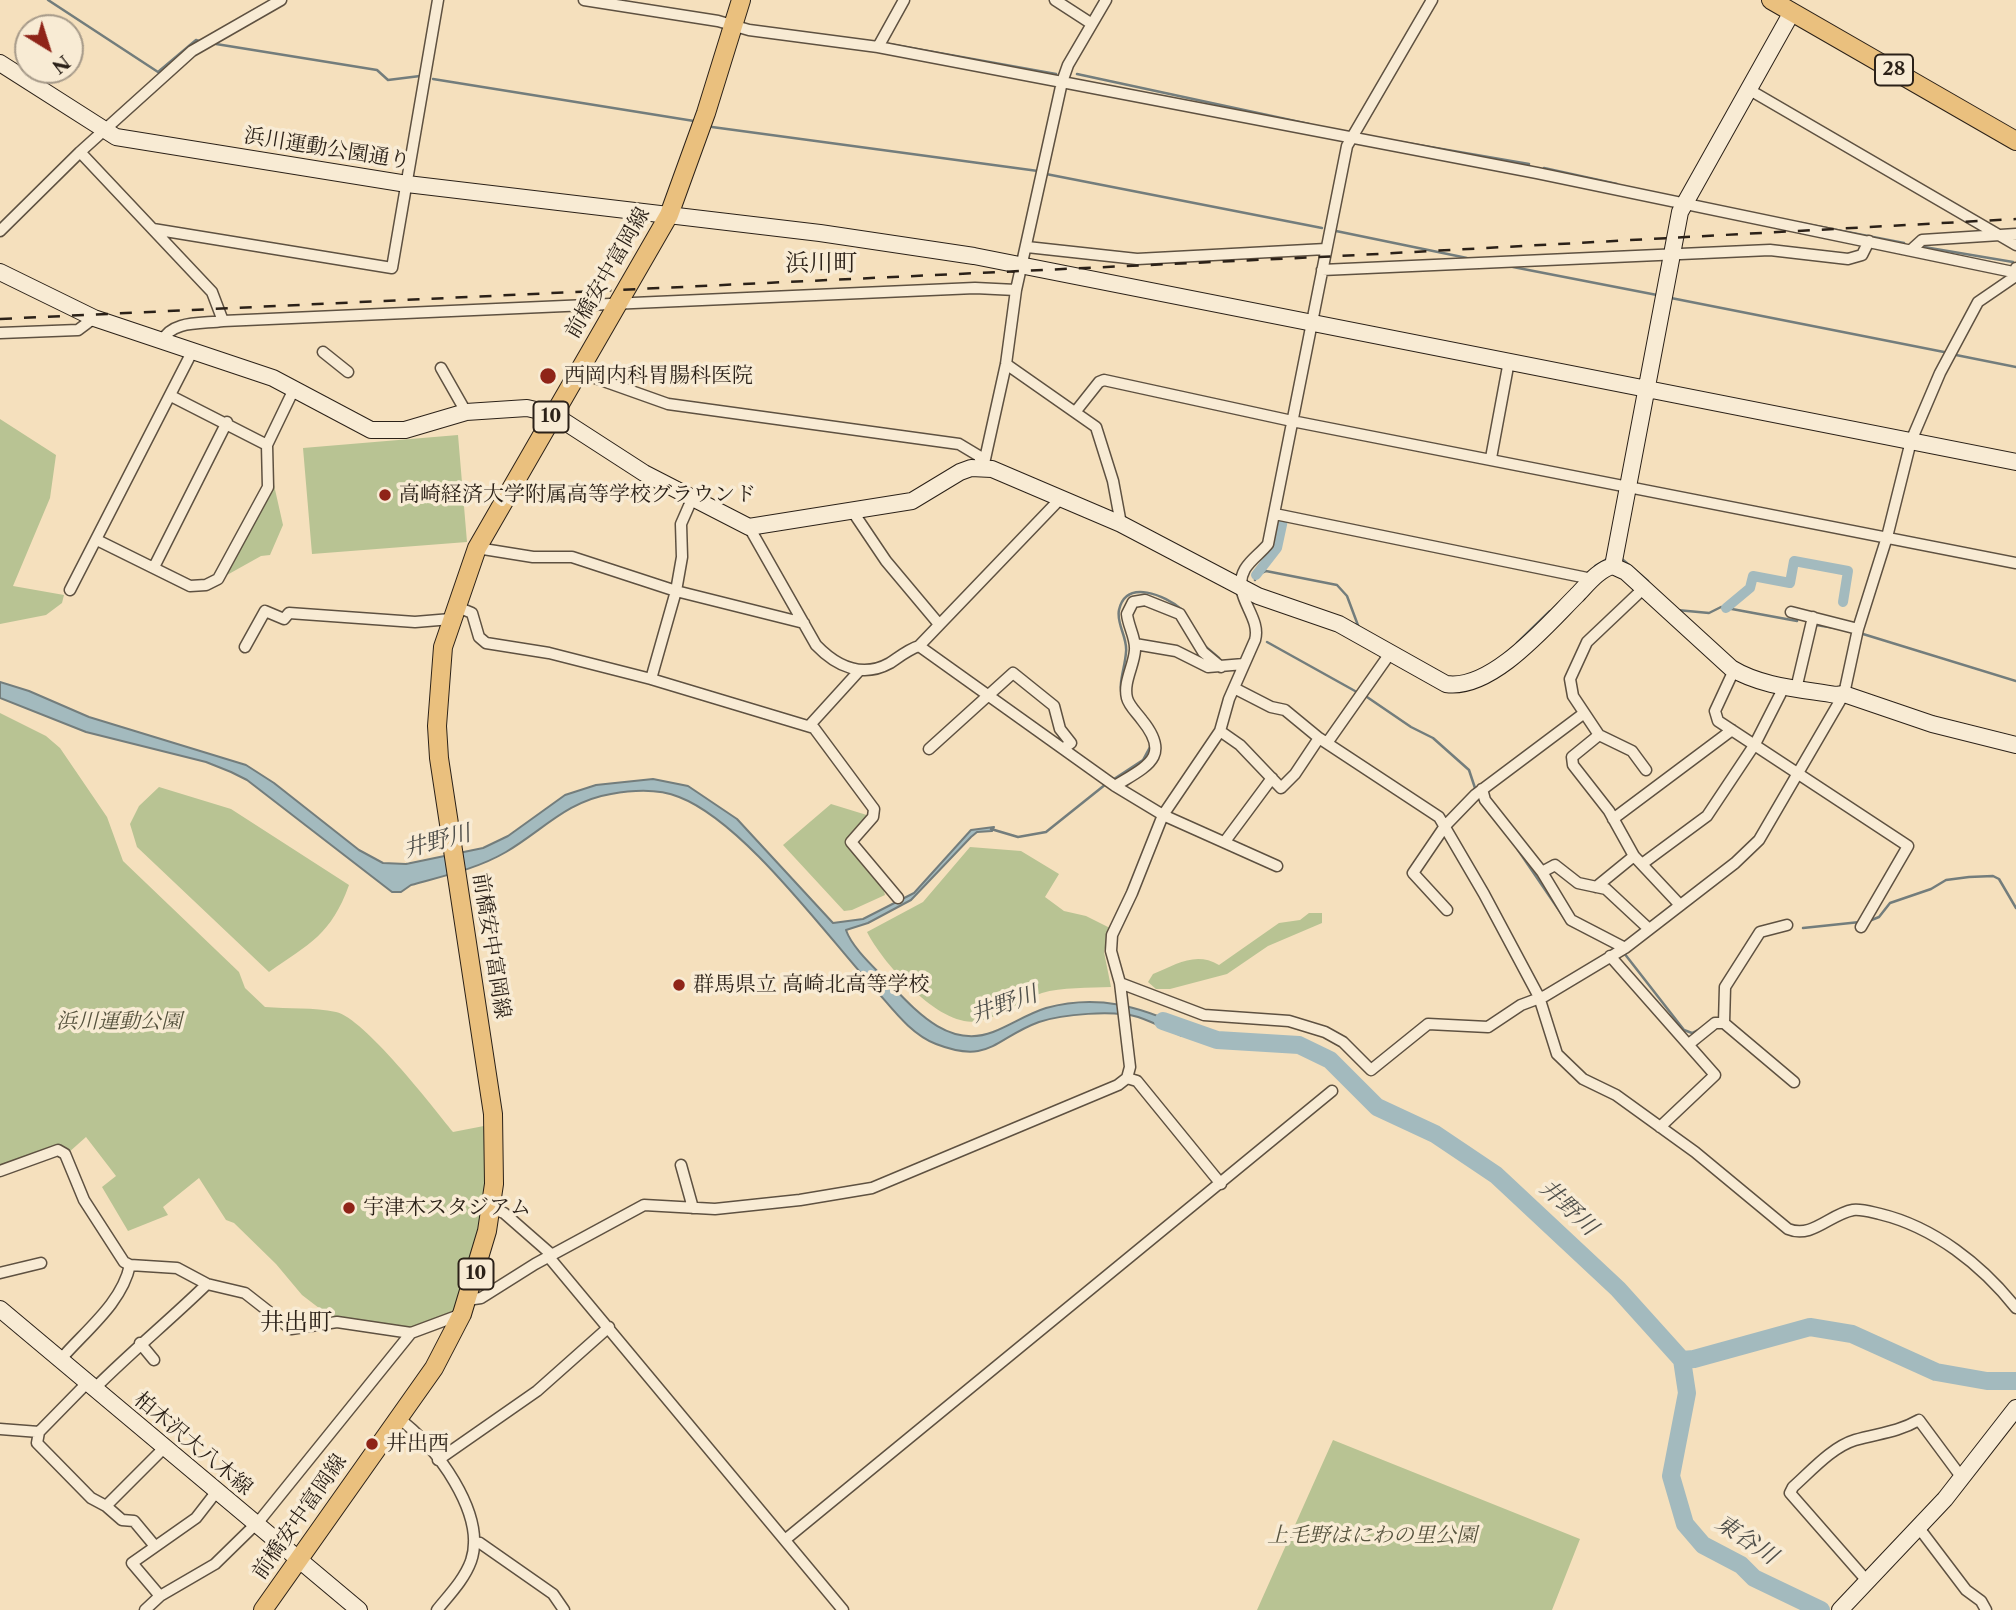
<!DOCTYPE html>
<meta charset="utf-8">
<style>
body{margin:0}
#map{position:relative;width:2016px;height:1610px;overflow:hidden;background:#f5e0bd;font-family:"Libre Caslon Text",serif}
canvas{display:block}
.north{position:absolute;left:14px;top:14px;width:70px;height:70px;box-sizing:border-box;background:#f8ebd4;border:2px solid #a69a89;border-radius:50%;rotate:142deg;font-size:19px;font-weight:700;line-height:28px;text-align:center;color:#2b2118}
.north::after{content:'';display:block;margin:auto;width:24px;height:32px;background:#8f2418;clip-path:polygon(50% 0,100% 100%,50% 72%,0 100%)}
</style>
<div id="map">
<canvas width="2016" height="1610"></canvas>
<div class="north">N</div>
</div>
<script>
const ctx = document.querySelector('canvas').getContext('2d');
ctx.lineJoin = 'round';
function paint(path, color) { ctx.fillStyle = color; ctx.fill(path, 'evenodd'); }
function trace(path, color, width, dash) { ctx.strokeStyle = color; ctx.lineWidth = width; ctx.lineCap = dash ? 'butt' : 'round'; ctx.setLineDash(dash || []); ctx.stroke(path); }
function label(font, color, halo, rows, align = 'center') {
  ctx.font = font + ' "Libre Caslon Text","Noto Serif JP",serif'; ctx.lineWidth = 7; ctx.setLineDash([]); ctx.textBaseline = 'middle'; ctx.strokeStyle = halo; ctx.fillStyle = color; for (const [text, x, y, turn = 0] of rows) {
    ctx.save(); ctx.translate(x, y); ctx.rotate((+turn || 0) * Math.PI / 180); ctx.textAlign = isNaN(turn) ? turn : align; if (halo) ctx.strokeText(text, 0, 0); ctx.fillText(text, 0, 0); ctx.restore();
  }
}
const green = new Path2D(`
 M 0,419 L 56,455 L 50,498 L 13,586 L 64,595 L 62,603 L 46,615 L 0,624 Z
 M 458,435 L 467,542 L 312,554 L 303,448 Z
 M 274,485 L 283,525 L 270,555 L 261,556 L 227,575 Z
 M 0,713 L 46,736 L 60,748 L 107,817 L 123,861 L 239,972 L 245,988 L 265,1007 C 288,1009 314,1007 336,1012 C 364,1018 433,1107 453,1132 L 489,1125 L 487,1208 L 454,1311 L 412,1328 L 332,1318 L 302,1295 L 276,1264 L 234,1223 L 226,1220 L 199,1178 L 163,1207 L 168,1215 L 128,1231 L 102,1187 L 116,1176 L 86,1137 L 68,1153 L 0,1166 Z
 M 159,787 L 231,809 L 349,885 C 331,935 310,943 269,972 L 137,847 L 130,824 L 139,806 Z
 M 831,804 L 870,816 L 846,841 L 883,888 L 885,895 L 852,910 L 844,911 L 783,845 Z
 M 970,847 L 1021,851 L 1059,874 L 1045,897 L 1064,911 L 1086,916 L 1110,928 L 1104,952 L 1111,987 C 1090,988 1061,987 1042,993 C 1021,1000 1001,1017 978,1021 C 940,1029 882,962 867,932 L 923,902 Z
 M 1309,913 L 1322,913 L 1322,923 L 1268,946 L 1227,974 L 1170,989 L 1156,989 L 1148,982 L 1153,974 C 1176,965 1195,951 1219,965 L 1279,923 L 1300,920 Z
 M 1333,1440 L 1580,1539 L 1552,1610 L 1257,1610 Z`);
const water = new Path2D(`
 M 0,682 L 29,691 L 89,717 L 246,765 L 274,783 L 359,850 L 383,863 L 406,864 L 483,848 L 508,836 L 565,795 L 596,785 L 653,779 L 688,786 L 737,819 L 833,923 L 863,919 L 914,893 L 971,830 L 994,827 L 992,831 L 977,832 L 971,837 L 911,900 L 868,923 L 846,930 C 852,948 876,969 889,983 C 916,1011 949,1049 993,1032 C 1011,1025 1027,1014 1046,1008 C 1097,994 1140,1006 1185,1028 L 1182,1036 C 1168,1030 1153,1022 1138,1017 C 1113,1010 1063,1014 1039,1022 C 995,1038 990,1065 936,1044 C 910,1034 892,1008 874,988 C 825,934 744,822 679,797 C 657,788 633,790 611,794 C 567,801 542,831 506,852 C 477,869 443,876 411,885 L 401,892 L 392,892 L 247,780 L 231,772 L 206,762 L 86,732 L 0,698 Z`);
const stream = new Path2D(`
 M 48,0 L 158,72 L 196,40 L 202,42
 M 216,44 L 377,70 L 388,80 L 420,76
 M 889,44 L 1056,74
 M 1077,74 L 1309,124
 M 433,79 L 694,121
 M 712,127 L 1038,171
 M 1401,142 L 1529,164
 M 1544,168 L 1617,184
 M 1046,174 L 1322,228
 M 1801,223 L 1904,243
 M 1336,231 L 1467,258
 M 1924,247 L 2013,262
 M 1513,267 L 1657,295
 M 1671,298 L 1944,352
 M 1956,355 L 2016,367
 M 1622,559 L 1648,581
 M 1595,566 L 1607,559
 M 1255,580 L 1256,575 L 1266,571 L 1337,585 L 1347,596 L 1359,628
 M 1677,610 L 1709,613 L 1721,607 L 1797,621
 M 1816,625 L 1835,628
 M 1863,634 L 2016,681
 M 1267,642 L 1355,691
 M 1517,643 L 1550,611
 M 1206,647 L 1219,658
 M 1367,697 L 1411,727 L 1433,738 L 1469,770 L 1475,788
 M 1123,700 C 1117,684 1125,669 1126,652 C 1128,638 1116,624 1119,610 C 1126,578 1166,596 1181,609
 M 1111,781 L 1143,760 L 1150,747
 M 1478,798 L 1490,814
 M 991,829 L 1018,837 L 1046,832 L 1106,784
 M 1518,850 L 1565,919
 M 1869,921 L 1879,917 L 1890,903 L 1931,889 L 1946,880 L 1969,877 L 1993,876 L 1999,879 L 2016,908
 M 1803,928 L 1860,922
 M 1624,953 L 1684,1030 L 1692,1033 L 1700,1029`);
const canal = new Path2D(`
 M 1256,575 L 1277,548 L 1283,520
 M 1726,608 L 1750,588 L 1753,576 L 1790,583 L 1794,561 L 1848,571 L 1843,602`);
const river = new Path2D(`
 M 1163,1021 L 1217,1040 L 1299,1045 L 1330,1060 L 1377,1107 L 1435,1134 L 1496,1175 L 1618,1289 L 1682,1360
 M 1682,1360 L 1694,1359 L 1810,1327 L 1852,1334 L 1936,1372 L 1987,1381 L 2016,1381
 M 1682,1360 L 1687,1393 L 1671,1476 L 1685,1524 L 1703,1545 L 1741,1565 L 1754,1578 L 1821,1610`);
const street = new Path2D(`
 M 584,0 L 718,21 L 749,30 L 878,47 L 1062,82 L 1537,173 L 2013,272
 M 1055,0 L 1092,24
 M 878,47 L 904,0
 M 1748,89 L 2016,245
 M 80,152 L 212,292 L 223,321
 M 153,229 L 392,268 L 438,0
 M 0,231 L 80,152 L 192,51 L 281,0
 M 1027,247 L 1137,259 L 1326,249
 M 1911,250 L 1922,240 L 2016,234
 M 1322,270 L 1770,250 L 1848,259 L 1862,255 L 1869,241
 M 0,333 L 78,330 L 94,318
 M 162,341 C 172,320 202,324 223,321 L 975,288 L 1016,290
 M 323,352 L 348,372
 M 1006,364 L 1096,427 L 1113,481 L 1121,524
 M 441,368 L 466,412
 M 578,372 L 668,404 L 959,444 L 979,456 L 983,468
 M 171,396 L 267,445
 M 1076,411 L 1099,382 L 1104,380 L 1292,421 L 2016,563
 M 1491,458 L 1509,361
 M 983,468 L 1006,364 L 1016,290 L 1062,82 L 1068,65 L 1106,0
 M 853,512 L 886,561 L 938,623
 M 1275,514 L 1592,579
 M 749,527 L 816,645 C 837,667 863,678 890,663 C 899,657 909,649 919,646 L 1115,786 L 1163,815 L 1277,866
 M 97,540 L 190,586 L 206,585 L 218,579 L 268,487 L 267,445 L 294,389
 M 477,548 L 533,557 L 572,557 L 676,591 L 804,623
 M 154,567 L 227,422
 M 1644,588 L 1587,642 L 1570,679 L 1573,696 L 1599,735 L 1632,751 L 1646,770
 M 70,590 L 192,352
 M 455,606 L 472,613 L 479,637 L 486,643 L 549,653 L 651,679 L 814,728 L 874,809 L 873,817 L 851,842 L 898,898
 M 1791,612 L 1858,629
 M 1135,644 L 1176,651 L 1208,667 L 1244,664
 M 919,646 L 1061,498
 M 245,647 L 265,611 L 284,619 L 289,613 L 415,622 L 451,619
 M 1734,670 L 1715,711 L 1718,721 L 1908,846 L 1861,927
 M 651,679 L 676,591 L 682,557 L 681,524 L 692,499
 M 1234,688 L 1271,707 L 1285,710 L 1319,738 L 1439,817 L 1484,894 L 1539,997 L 1557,1054 L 1583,1079 L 1616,1095 L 1695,1152 L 1788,1229 C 1812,1239 1830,1214 1853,1210 C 1862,1209 1871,1212 1880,1214 C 1934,1227 1982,1265 2016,1308
 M 1796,689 L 1813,617
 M 809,726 L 859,671
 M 1220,731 L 1240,745 L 1281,788 L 1295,774 L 1319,738
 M 1599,735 L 1572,757 L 1573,765 L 1609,811 L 1634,856 L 1680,905
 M 1327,743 L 1391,652
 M 929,749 L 1013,673 L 1054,706 L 1060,729 L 1071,743 L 1064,748
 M 1115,786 C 1147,766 1172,757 1142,720 C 1137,713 1129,706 1127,698 C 1123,682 1134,666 1135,650 C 1136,638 1128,626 1127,614 L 1133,602 L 1145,600 L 1180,614 L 1203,652 L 1221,667
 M 1482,789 L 1485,800 L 1542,872 L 1571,920 L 1625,948
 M 1613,819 L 1732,730
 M 1226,840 L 1272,778
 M 1642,864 L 1707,816 L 1755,744 L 1784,687
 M 1542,872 L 1555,865 L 1578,883 L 1606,889 L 1649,929
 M 1596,887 L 1634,856
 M 1447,910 L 1413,873 L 1445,826 L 1475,795 L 1583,714
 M 1610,956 L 1715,1075 L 1660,1127
 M 1120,983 L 1204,1015 L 1289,1021 L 1325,1032 L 1343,1042 L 1371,1070 L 1428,1024 L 1488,1027 L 1521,1005 L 1545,996 L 1625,948 L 1735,863 L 1759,840 L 1844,694 L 1858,629 L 1887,537 L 1911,441 L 1940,373 L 1978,302 L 2013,278 L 2016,268
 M 1724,1023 L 1725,987 L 1760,932 L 1787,925
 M 1689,1044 L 1715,1023 L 1724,1023 L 1794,1082
 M 1127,1078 L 1137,1081 L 1221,1184
 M 681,1165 L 693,1208
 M 0,1171 L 58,1150 L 65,1154 L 84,1200 L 124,1262 L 130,1265 C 122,1303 86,1330 61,1359
 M 491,1208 L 504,1213 L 552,1255
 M 548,1256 L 843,1610
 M 130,1265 L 177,1268 L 207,1284 L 245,1293 L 291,1329 L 337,1322 L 411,1333 L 462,1314
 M 0,1273 L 41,1263
 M 467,1300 L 481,1298 L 535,1264 L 644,1205 L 715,1209 L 800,1200 L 872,1188 L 1118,1085 L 1127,1078 L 1130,1067 L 1120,983 L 1111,951 L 1112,935 L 1132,893 L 1163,815 L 1220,731 L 1229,699 L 1255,640 C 1262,616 1230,595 1245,569 C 1251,559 1261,553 1268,544 L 1347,146 L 1432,0
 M 140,1343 L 154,1360
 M 88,1382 L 39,1432 L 37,1443 L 91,1498 L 106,1506 L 122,1520 L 134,1521 L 154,1545
 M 95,1388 C 132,1351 170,1320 207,1284
 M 398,1418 C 435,1444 487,1514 471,1561 C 464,1580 449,1595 437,1610
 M 0,1429 L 39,1432
 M 438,1460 L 537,1391 L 609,1327
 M 106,1506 L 164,1448
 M 1919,1528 L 1966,1590 L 1981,1601 L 1986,1610
 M 786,1539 L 1332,1091
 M 474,1542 L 480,1543 L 553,1594 L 564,1610
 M 1868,1582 L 1790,1493 L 1793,1487 C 1811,1471 1832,1447 1855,1440 C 1879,1433 1896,1433 1919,1420 L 1962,1478
 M 160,1596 L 132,1563 L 196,1518 L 217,1491
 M 145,1610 L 160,1596 L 215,1564 L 260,1520 L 411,1333`);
const secondary = new Path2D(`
 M 0,63 L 116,137 L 407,184 L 820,233 L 974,256 L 2016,462
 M 0,272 L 94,318 L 273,378 L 371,430 L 405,430 L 466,412 L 527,408 L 540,411 L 562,420 L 644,473 L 749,527 L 912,501 L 960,472 L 971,468 L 992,469 L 1121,524 L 1258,596 L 1339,624 L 1446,684 C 1491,691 1546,626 1576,596 C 1586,586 1599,569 1613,566 L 1626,572 L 1731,668 C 1762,687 1801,689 1836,695 L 1844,694 L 1932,724 L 2016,745
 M 1613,566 L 1680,212 L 1792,12
 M 0,1309 L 359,1610
 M 1840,1610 L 1945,1499 L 2016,1408`);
const primary = new Path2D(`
 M 1771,0 L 2016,141
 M 263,1610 L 434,1368 L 462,1314 L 487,1231 L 494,1184 L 493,1114 L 439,758 L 437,726 L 443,647 L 477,548 L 669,215 L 706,113 L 741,0`);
const rail = new Path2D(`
 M 0,319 L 1340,256 L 2016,219`);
const markers = [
 [548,376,9,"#8f2418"],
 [385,495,7,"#8f2418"],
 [679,985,7,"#8f2418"],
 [349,1208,7,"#8f2418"],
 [372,1444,7,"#8f2418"]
];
const shields = [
 [1894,70,38],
 [551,417,35],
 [476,1274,35]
];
const shieldNames = [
 ["28",1894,70],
 ["10",551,417],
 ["10",476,1274]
];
const streetNames = [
 ["浜川運動公園通り",327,149,9],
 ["前橋安中富岡線",608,273,-60],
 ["前橋安中富岡線",491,946,81],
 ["柏木沢大八木線",193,1444,40],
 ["前橋安中富岡線",300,1517,-55]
];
const poiNames = [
 ["西岡内科胃腸科医院",564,376],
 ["高崎経済大学附属高等学校グラウンド",399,495],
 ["群馬県立 高崎北高等学校",693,985],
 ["宇津木スタジアム",363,1208],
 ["井出西",386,1444]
];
const parkNames = [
 ["浜川運動公園",119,1022],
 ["上毛野はにわの里公園",1372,1536]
];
const waterNames = [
 ["井野川",437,842,-15],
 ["井野川",1004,1005,-19],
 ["井野川",1568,1208,43],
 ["東谷川",1746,1540,34]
];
const quarterNames = [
 ["浜川町",821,264],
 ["井出町",296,1323]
];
paint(green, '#b8c393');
paint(water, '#a3babe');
trace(water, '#737d7c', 2);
trace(stream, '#737d7c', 2.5);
trace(canal, '#a3babe', 10);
trace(river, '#a3babe', 18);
trace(street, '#5e5141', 13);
trace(secondary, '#2b2118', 18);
trace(primary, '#2b2118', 20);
trace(street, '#f8ebd4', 10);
trace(secondary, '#f8ebd4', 16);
trace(primary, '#eac07e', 18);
trace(rail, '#2b2118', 2.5, [12, 12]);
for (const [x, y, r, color] of markers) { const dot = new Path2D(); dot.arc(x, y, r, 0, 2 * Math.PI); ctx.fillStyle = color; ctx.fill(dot); trace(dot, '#f8ebd4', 2.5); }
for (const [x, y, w] of shields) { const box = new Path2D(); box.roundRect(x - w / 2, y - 15.5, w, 31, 5); ctx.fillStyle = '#f8ebd4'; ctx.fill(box); trace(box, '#2b2118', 2); }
label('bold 19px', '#2b2118', null, shieldNames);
label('21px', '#2b2118', '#f8ebd4', streetNames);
label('21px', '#2b2118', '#f8ebd4', poiNames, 'left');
label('italic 21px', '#55523d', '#f8ebd4', parkNames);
label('italic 23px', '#4f4f4a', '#f8ebd4', waterNames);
label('24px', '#2b2118', '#f8ebd4', quarterNames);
</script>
